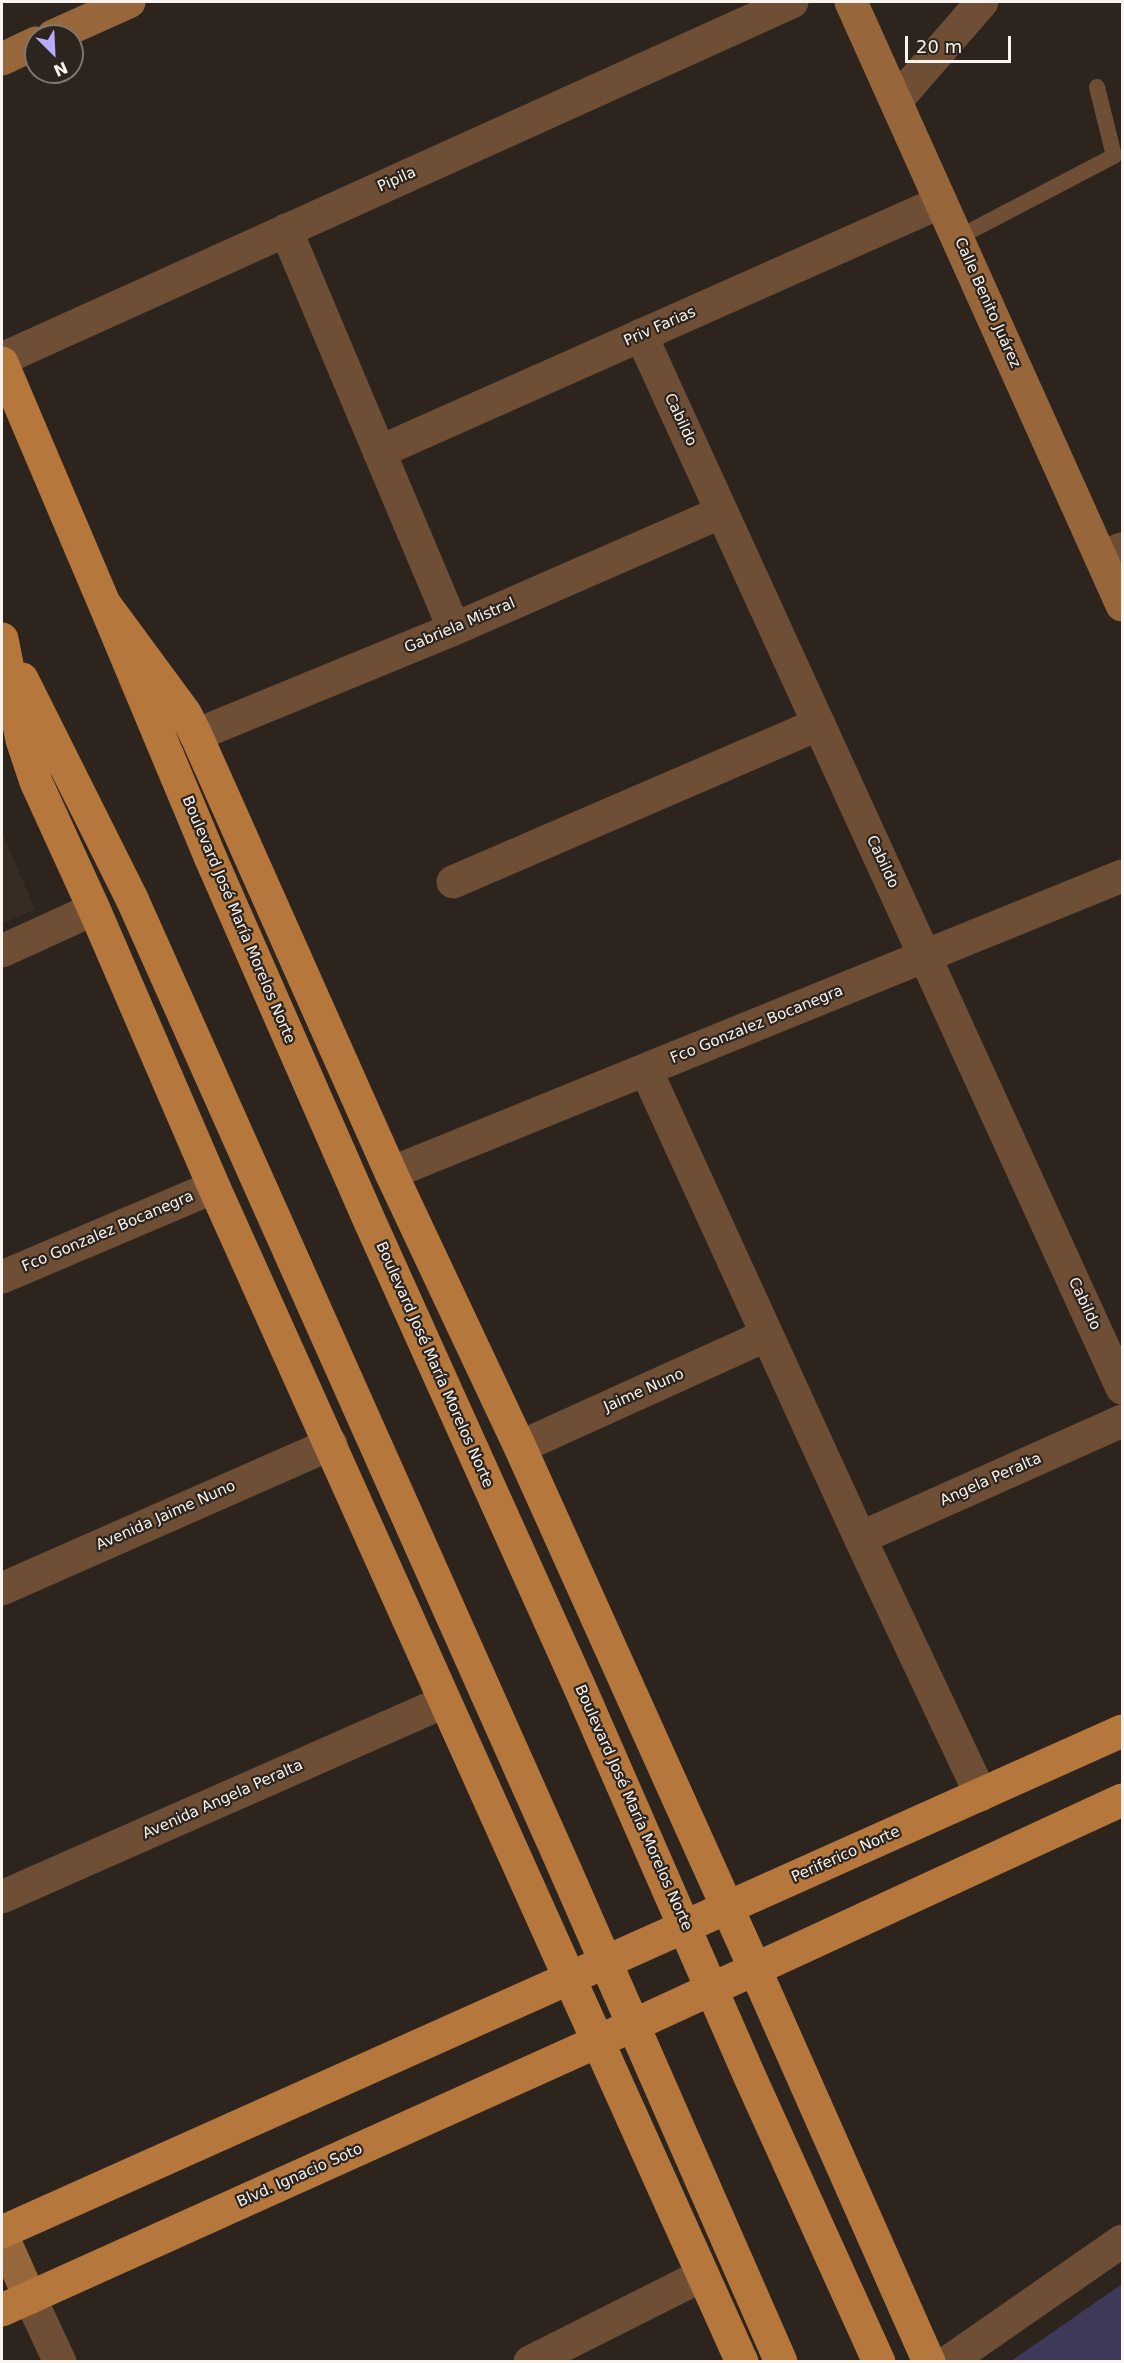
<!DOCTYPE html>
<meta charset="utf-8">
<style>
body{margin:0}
#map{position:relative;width:1124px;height:2363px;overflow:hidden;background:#2c241d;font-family:"DejaVu Sans",sans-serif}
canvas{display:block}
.frame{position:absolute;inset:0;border:3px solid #f9f4ef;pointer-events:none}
.north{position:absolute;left:24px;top:24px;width:60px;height:60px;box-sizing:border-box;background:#2c241d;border:2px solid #7e7771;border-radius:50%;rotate:156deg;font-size:16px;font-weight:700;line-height:24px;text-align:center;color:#f9f4ef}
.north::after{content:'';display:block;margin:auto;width:21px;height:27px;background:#b8abf7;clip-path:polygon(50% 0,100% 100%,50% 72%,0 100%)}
.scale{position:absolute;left:905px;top:36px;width:106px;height:27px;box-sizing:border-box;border:3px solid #f9f4ef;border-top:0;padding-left:8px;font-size:18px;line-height:21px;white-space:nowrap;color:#f9f4ef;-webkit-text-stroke:4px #2c241d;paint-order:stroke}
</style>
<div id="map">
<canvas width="1124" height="2363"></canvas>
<div class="frame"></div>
<div class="north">N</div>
<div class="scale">20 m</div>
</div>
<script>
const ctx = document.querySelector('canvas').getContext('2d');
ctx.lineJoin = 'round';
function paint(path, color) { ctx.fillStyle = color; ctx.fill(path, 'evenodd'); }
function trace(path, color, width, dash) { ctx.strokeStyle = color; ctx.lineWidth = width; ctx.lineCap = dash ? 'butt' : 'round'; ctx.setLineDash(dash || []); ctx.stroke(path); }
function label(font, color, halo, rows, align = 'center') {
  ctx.font = font + ' "DejaVu Sans",sans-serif'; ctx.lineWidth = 4.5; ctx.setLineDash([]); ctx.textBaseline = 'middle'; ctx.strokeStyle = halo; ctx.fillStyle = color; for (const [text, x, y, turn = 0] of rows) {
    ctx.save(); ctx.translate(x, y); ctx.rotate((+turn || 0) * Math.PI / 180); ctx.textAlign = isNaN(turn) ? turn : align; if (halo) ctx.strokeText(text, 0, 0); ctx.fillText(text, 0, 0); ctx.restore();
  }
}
const built = new Path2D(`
 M 2,832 L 35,909 L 2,924 Z`);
const green = new Path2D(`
 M 1122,2284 L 1122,2361 L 1011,2361 Z`);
const lane = new Path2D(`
 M 957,238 L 1114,156 L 1097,87`);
const street = new Path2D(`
 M 896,101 L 982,2
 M 286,230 L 454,629
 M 641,335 L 1122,1388
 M 2,359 L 792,2
 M 379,452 L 941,202
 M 1101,557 L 1122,549
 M 196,735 L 454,629 L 722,512
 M 453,882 L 819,724
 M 2,951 L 94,909
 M 646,1070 L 860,1538 L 981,1795
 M 391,1173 L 1122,876
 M 2,1277 L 214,1187
 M 520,1447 L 767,1335
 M 860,1538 L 1122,1421
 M 2,1589 L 331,1444
 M 2,1897 L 444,1702
 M 30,2298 L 60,2362
 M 530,2362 L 703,2275
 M 948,2362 L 1122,2241`);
const secondary = new Path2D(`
 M 851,2 L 1122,605
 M 53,36 L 129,2
 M 2,59 L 36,43
 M 2,2235 L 30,2298`);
const primary = new Path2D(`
 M 2,363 L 104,603 L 211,859
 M 104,603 L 185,713 L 196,735 L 391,1173 L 520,1447 L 755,1969 L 929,2362
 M 2,639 L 22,740 L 36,782 L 94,909 L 214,1187 L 742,2362
 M 22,679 L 132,899
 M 2,2232 L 1122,1731
 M 2,2310 L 599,2041 L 1122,1800`);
const primaryBridge = new Path2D(`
 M 211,859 L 370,1222 L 580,1688 L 749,2075 L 879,2362
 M 132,899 L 560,1858 L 781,2362`);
const streetNames = [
 ["Pipila",397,180,-24],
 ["Calle Benito Juárez",987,303,66],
 ["Priv Farias",660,327,-24],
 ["Cabildo",680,420,65],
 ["Gabriela Mistral",460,626,-23],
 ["Cabildo",882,862,65],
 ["Boulevard José María Morelos Norte",238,920,67],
 ["Fco Gonzalez Bocanegra",757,1025,-22],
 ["Fco Gonzalez Bocanegra",108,1232,-23],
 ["Cabildo",1084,1304,65],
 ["Boulevard José María Morelos Norte",434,1365,66],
 ["Jaime Nuno",644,1391,-24],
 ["Angela Peralta",991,1480,-24],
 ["Avenida Jaime Nuno",166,1516,-24],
 ["Avenida Angela Peralta",223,1800,-24],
 ["Boulevard José María Morelos Norte",633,1808,66],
 ["Periferico Norte",846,1855,-24],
 ["Blvd. Ignacio Soto",300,2176,-24]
];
paint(built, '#382b21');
paint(green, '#3e3859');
trace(lane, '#6e4f35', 16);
trace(street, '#6e4f35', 33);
trace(secondary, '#97663a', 33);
trace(primary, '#b6773d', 33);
trace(primaryBridge, '#b6773d', 33);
label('15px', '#f9f4ef', '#2c241d', streetNames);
</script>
